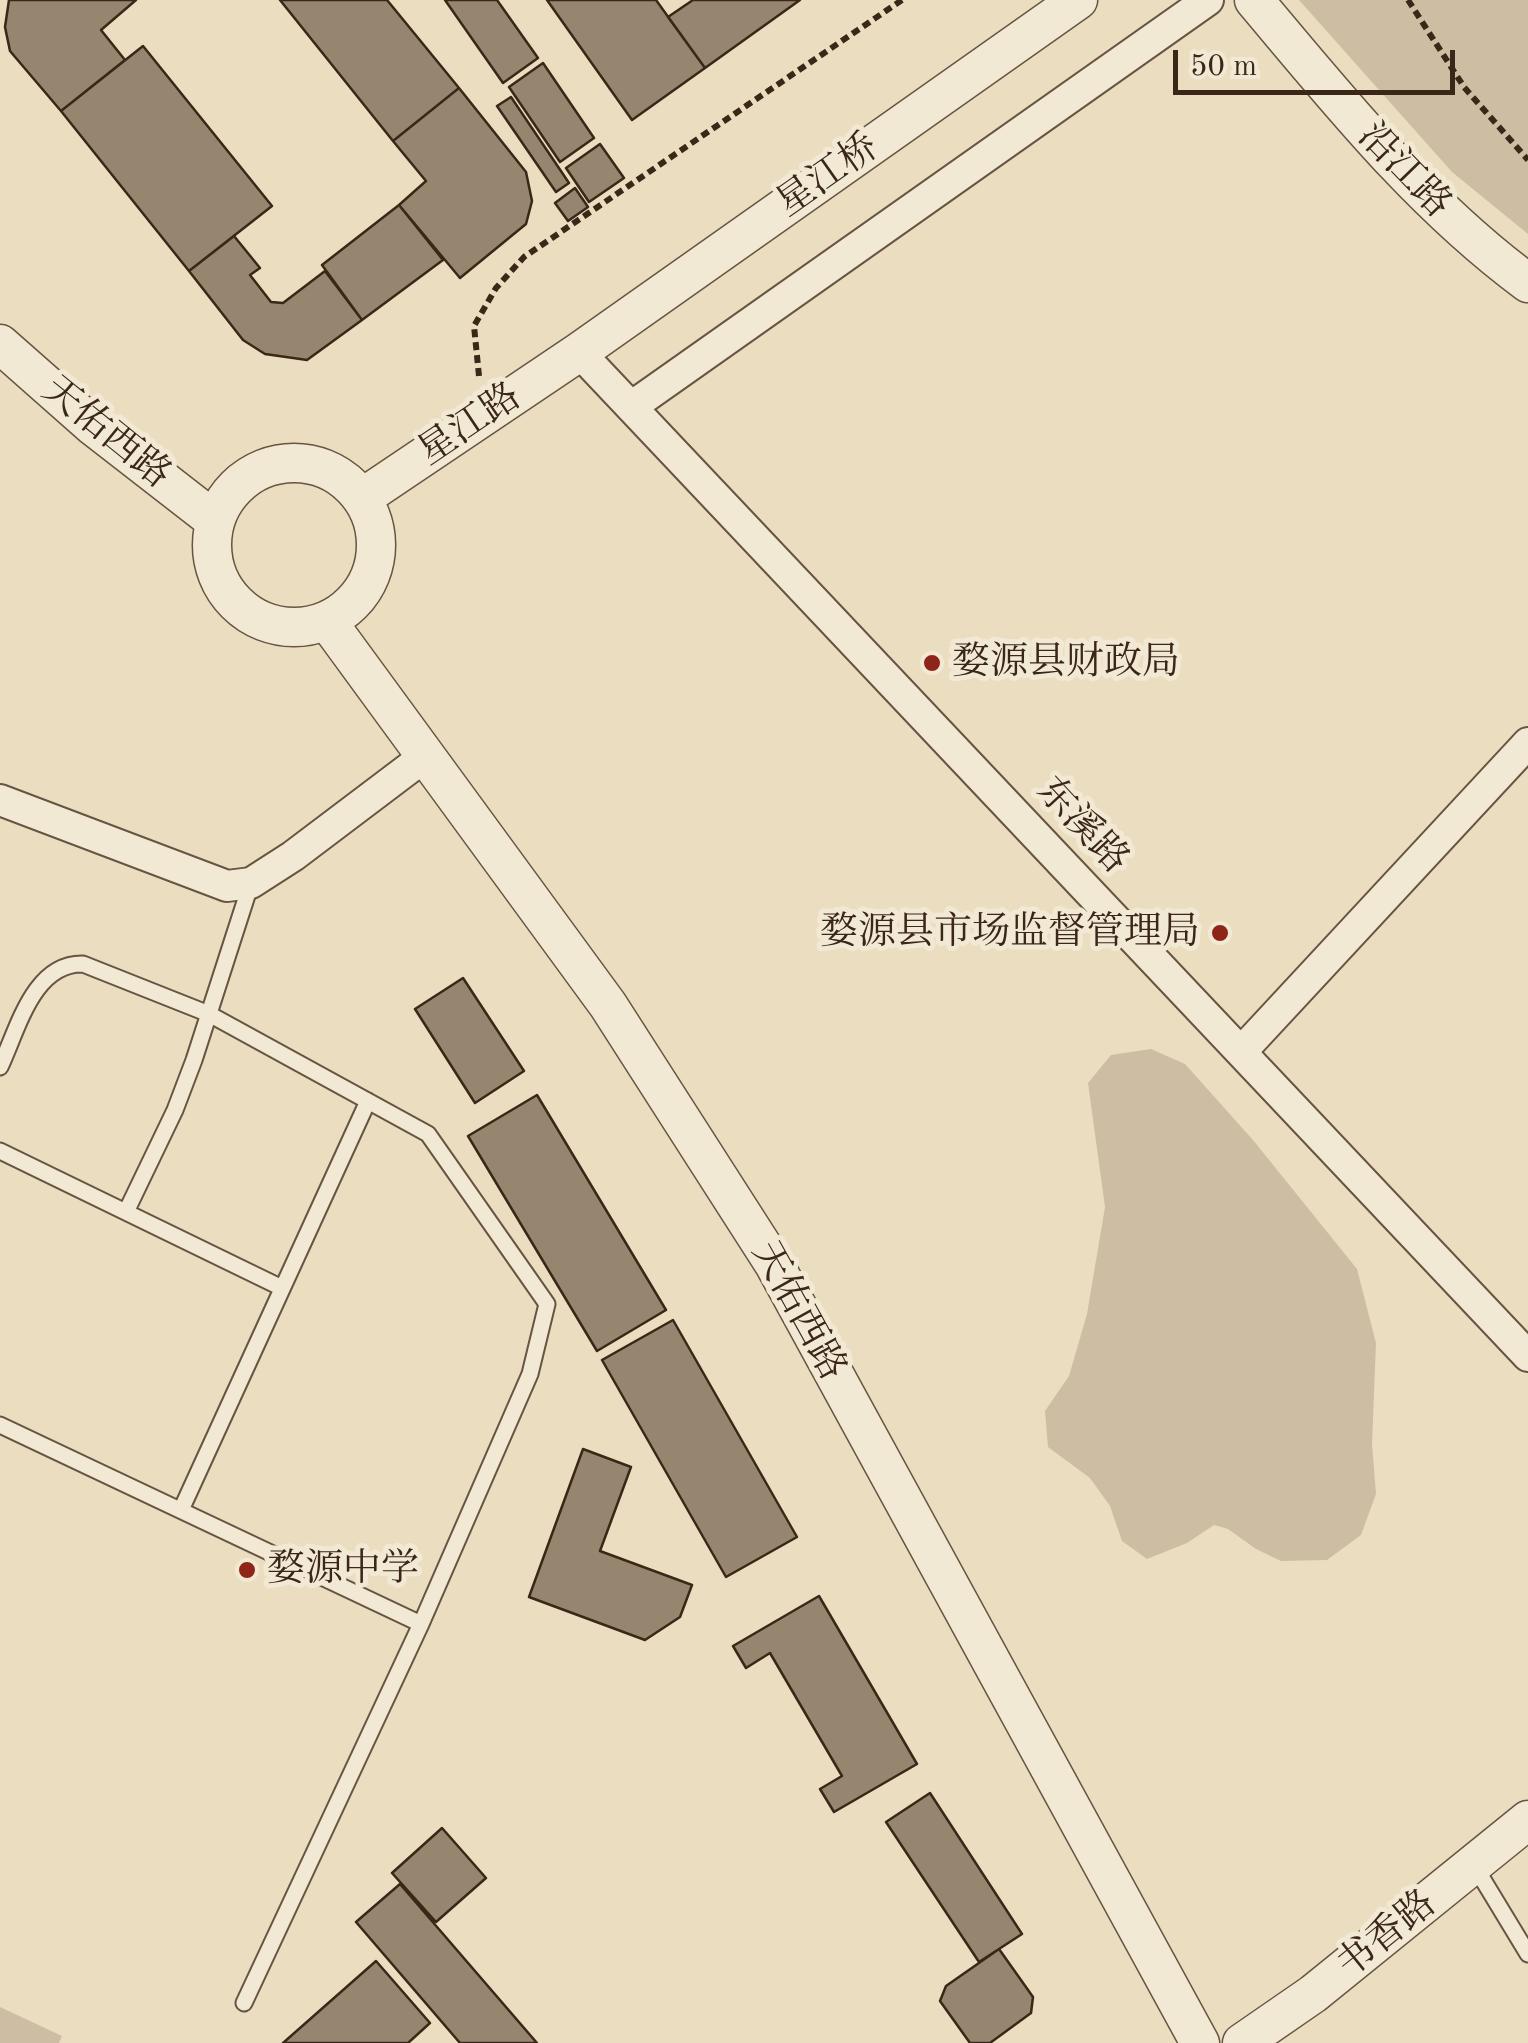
<!DOCTYPE html>
<meta charset="utf-8">
<style>
body{margin:0}
#map{position:relative;width:1528px;height:2043px;overflow:hidden;background:#ebddbf;font-family:"Old Standard TT",serif}
canvas{display:block}
.scale{position:absolute;left:1173px;top:50px;width:282px;height:45px;box-sizing:border-box;border:5px solid #3b2718;border-top:0;padding-left:12px;font-size:30px;line-height:35px;white-space:nowrap;color:#3b2718;-webkit-text-stroke:8px #f2e9d5;paint-order:stroke}
</style>
<div id="map">
<canvas width="1528" height="2043"></canvas>
<div class="scale">50 m</div>
</div>
<script>
const ctx = document.querySelector('canvas').getContext('2d');
ctx.lineJoin = 'round';
function paint(path, color) { ctx.fillStyle = color; ctx.fill(path, 'evenodd'); }
function trace(path, color, width, dash) { ctx.strokeStyle = color; ctx.lineWidth = width; ctx.lineCap = dash ? 'butt' : 'round'; ctx.setLineDash(dash || []); ctx.stroke(path); }
function label(font, color, halo, rows, align = 'center') {
  ctx.font = font + ' "Old Standard TT","Noto Serif SC",serif'; ctx.lineWidth = 10; ctx.setLineDash([]); ctx.textBaseline = 'middle'; ctx.strokeStyle = halo; ctx.fillStyle = color; for (const [text, x, y, turn = 0] of rows) {
    ctx.save(); ctx.translate(x, y); ctx.rotate((+turn || 0) * Math.PI / 180); ctx.textAlign = isNaN(turn) ? turn : align; if (halo) ctx.strokeText(text, 0, 0); ctx.fillText(text, 0, 0); ctx.restore();
  }
}
const green = new Path2D(`
 M 1299,0 L 1528,0 L 1528,234 L 1452,172 Z
 M 1151,1049 L 1185,1064 L 1253,1140 L 1357,1269 L 1376,1343 L 1372,1444 L 1376,1494 L 1361,1535 L 1327,1560 L 1281,1561 L 1256,1549 L 1228,1529 L 1214,1525 L 1187,1543 L 1147,1559 L 1122,1541 L 1110,1506 L 1090,1478 L 1048,1447 L 1045,1411 L 1069,1376 L 1087,1314 L 1105,1207 L 1088,1083 L 1111,1055 Z
 M 0,2007 L 62,2036 L 59,2043 L 0,2043 Z`);
const building = new Path2D(`
 M 9,0 L 136,0 L 101,30 L 125,60 L 61,111 L 10,51 L 5,27 Z
 M 280,0 L 387,0 L 459,88 L 393,141 Z
 M 445,0 L 497,0 L 538,58 L 503,83 Z
 M 547,0 L 656,0 L 705,68 L 632,120 Z
 M 693,0 L 800,0 L 705,68 L 668,17 Z
 M 143,46 L 272,206 L 189,271 L 61,111 Z
 M 543,63 L 594,138 L 560,162 L 509,87 Z
 M 459,88 L 526,172 L 532,201 L 526,224 L 460,278 L 399,205 L 426,181 L 393,141 Z
 M 511,97 L 569,183 L 556,192 L 497,106 Z
 M 600,144 L 624,178 L 589,202 L 566,168 Z
 M 575,188 L 588,207 L 568,221 L 555,203 Z
 M 399,205 L 443,260 L 362,320 L 322,265 Z
 M 234,236 L 260,268 L 250,275 L 271,302 L 283,303 L 325,271 L 362,320 L 307,360 L 265,354 L 243,340 L 189,271 Z
 M 463,978 L 524,1071 L 475,1103 L 415,1009 Z
 M 537,1095 L 666,1310 L 597,1351 L 468,1136 Z
 M 673,1320 L 797,1537 L 726,1577 L 602,1360 Z
 M 583,1449 L 631,1467 L 600,1551 L 692,1585 L 680,1617 L 645,1640 L 529,1597 Z
 M 819,1596 L 917,1764 L 834,1812 L 820,1789 L 842,1776 L 770,1653 L 746,1668 L 733,1646 Z
 M 930,1793 L 1022,1934 L 979,1962 L 886,1822 Z
 M 442,1828 L 486,1878 L 436,1922 L 392,1873 Z
 M 400,1884 L 537,2043 L 460,2043 L 356,1922 Z
 M 999,1949 L 1033,1997 L 1031,2013 L 990,2043 L 970,2043 L 940,2001 L 946,1986 Z
 M 376,1961 L 430,2023 L 408,2043 L 283,2043 Z`);
const path = new Path2D(`
 M 1408,0 L 1464,87 L 1528,160
 M 479,376 L 474,326 L 496,288 L 524,257 L 902,0`);
const service = new Path2D(`
 M 0,1067 C 18,1029 33,963 83,964 L 209,1014 L 428,1134 L 547,1304 L 530,1374 L 421,1624 L 244,2003
 M 0,1151 L 282,1288
 M 126,1212 L 175,1110 L 194,1060 L 251,883
 M 0,1425 L 421,1624
 M 181,1510 L 368,1101
 M 1474,1865 L 1528,1954`);
const minor = new Path2D(`
 M 579,352 L 1528,1356
 M 631,407 L 1208,0
 M 0,800 L 227,886 L 251,883 L 293,856 L 424,757
 M 1241,1052 L 1528,743`);
const tertiary = new Path2D(`
 M 1254,0 C 1339,101 1421,204 1528,283
 M 0,344 L 93,426 L 214,520
 M212 545a82 82 0 1 1 164 0a82 82 0 1 1-164 0Z
 M 362,498 L 579,352 L 1078,0
 M 327,621 L 608,1005 L 774,1264 L 1200,2043
 M 1242,2043 L 1313,1994 L 1528,1820`);
const markers = [
 [932,663,10,"#8f2418"],
 [1220,933,10,"#8f2418"],
 [247,1570,10,"#8f2418"]
];
const streetNames = [
 ["沿江路",1404,171,46],
 ["星江桥",828,176,-35],
 ["星江路",470,425,-34],
 ["天佑西路",106,433,39],
 ["东溪路",1082,826,47],
 ["天佑西路",798,1311,61],
 ["书香路",1387,1935,-39]
];
const poiNames = [
 ["婺源县财政局",952,663],
 ["婺源县市场监督管理局",1200,933,"right"],
 ["婺源中学",267,1570]
];
paint(green, '#cdbea3');
paint(building, '#97866f');
trace(building, '#3b2718', 2.5);
trace(service, '#675442', 19);
trace(minor, '#675442', 34);
trace(tertiary, '#675442', 41);
trace(path, '#3b2718', 6, [8, 5]);
trace(service, '#f2e9d5', 15);
trace(minor, '#f2e9d5', 30);
trace(tertiary, '#f2e9d5', 38);
for (const [x, y, r, color] of markers) { const dot = new Path2D(); dot.arc(x, y, r, 0, 2 * Math.PI); ctx.fillStyle = color; ctx.fill(dot); trace(dot, '#f2e9d5', 4); }
label('38px', '#3b2718', '#f2e9d5', streetNames);
label('38px', '#3b2718', '#f2e9d5', poiNames, 'left');
</script>
